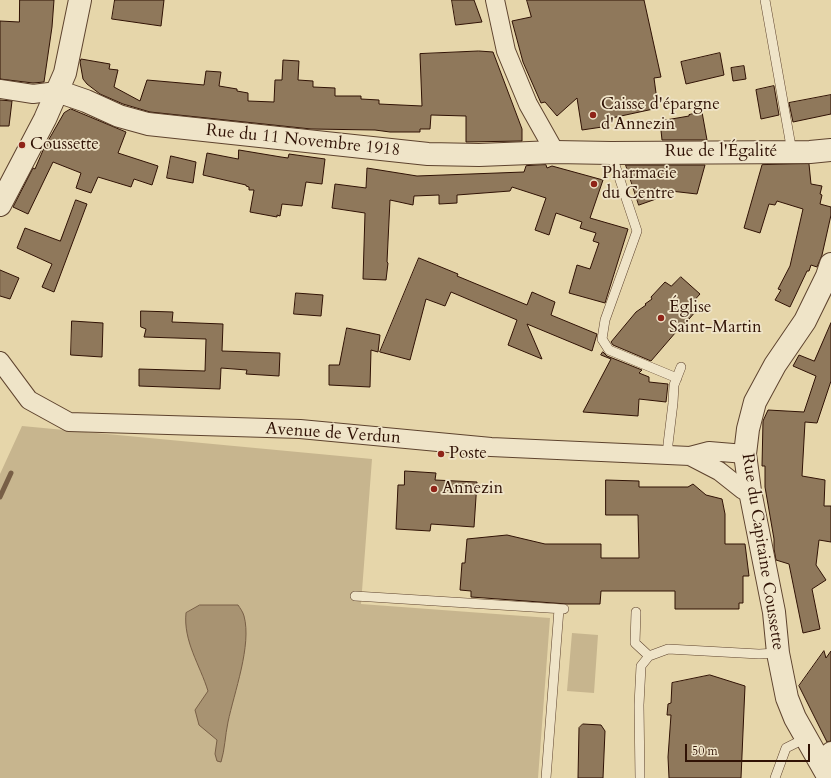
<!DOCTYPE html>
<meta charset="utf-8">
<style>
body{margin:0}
#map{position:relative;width:831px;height:778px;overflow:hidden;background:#e6d6aa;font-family:Cardo,serif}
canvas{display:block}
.scale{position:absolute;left:685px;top:744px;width:125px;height:18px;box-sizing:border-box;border:2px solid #301205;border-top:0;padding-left:5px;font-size:12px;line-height:14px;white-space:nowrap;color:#301205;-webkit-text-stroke:3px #efe4c8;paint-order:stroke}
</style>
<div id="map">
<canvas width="831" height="778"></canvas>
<div class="scale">50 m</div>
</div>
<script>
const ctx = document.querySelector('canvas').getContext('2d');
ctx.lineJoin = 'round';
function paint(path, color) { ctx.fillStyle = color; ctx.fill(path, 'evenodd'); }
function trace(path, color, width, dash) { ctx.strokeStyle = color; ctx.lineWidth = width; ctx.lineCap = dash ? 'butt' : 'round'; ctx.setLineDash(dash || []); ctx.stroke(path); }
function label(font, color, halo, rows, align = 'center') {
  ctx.font = font + ' Cardo,serif'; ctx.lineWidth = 3.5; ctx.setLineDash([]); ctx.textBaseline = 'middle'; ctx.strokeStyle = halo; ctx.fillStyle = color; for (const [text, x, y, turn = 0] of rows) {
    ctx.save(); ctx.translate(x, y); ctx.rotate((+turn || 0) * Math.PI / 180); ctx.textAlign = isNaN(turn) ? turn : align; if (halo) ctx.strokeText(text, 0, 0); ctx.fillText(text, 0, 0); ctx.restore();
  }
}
const green = new Path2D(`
 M 22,426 L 372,459 L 361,604 L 550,618 L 538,778 L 0,778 L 0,474 Z
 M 572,633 L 598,635 L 594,693 L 567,691 Z`);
const water = new Path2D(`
 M 200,605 L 238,605 C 240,608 243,612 244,616 C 252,645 234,693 228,722 C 225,736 225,749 221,762 L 217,761 L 215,754 L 217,740 L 199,725 L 195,710 L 208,691 C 200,665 183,641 186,613 Z`);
const stream = new Path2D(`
 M 0,497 L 11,473`);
const building = new Path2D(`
 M 20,0 L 54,0 L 52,27 L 44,82 L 33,83 L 0,79 L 0,21 L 19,22 Z
 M 115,0 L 164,0 L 161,26 L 112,19 Z
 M 452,0 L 474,0 L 482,22 L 456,25 Z
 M 527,0 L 644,0 L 661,77 L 654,78 L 658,108 L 607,119 L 609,126 L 582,130 L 577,98 L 557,116 L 545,102 L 541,103 L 523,62 L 512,21 L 531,17 Z
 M 479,51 L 493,52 L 522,129 L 522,141 L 466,142 L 466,116 L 431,115 L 430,129 L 420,129 L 420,132 L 390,132 L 375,130 L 311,129 L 150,112 L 123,104 L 100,94 L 87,84 L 83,79 L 80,62 L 81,59 L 110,64 L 109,69 L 118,70 L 114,87 L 140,101 L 147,80 L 204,85 L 206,71 L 221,72 L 219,86 L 237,89 L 237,91 L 248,93 L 248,101 L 274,102 L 275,80 L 282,80 L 283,60 L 299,61 L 298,80 L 313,81 L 313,87 L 335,88 L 335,96 L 361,96 L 361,99 L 379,100 L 379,104 L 422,106 L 420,54 Z
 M 720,53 L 724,75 L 686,84 L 681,62 Z
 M 744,66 L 746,79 L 733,81 L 731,68 Z
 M 774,86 L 779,115 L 761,119 L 756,90 Z
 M 831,95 L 831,114 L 793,122 L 789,103 Z
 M 0,100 L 12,101 L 9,126 L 0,126 Z
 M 71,109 L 126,132 L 118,153 L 158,166 L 152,185 L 134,179 L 131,187 L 98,177 L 91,193 L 76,188 L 81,173 L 53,162 L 28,214 L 13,207 L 33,168 L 35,169 L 44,148 L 64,113 Z
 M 702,112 L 707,140 L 662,140 L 660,121 L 689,116 L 689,115 Z
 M 239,150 L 281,157 L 288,158 L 289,154 L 325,159 L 322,184 L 306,182 L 302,206 L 282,204 L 280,216 L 277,215 L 277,217 L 250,212 L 254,190 L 249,190 L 249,187 L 246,186 L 246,185 L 203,175 L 207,153 L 238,159 Z
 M 171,156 L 196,162 L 193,183 L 167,178 Z
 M 809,164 L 811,184 L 822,186 L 820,194 L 822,195 L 820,204 L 831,207 L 831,215 L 822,255 L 817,267 L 811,265 L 809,271 L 807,271 L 790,307 L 775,300 L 781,290 L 778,289 L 790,266 L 803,209 L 777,201 L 775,205 L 769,204 L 760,233 L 744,228 L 762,165 Z
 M 546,165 L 547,168 L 552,166 L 603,180 L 590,218 L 628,229 L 605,303 L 569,293 L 577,265 L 590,269 L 599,243 L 593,241 L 596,233 L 580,228 L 582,222 L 556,213 L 549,235 L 535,230 L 546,198 L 512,187 L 510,191 L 457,195 L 457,203 L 439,204 L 439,195 L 414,196 L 413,205 L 390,200 L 387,262 L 388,263 L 386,280 L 363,279 L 365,213 L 332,208 L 335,184 L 366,188 L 367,168 L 417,176 L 524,172 L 526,166 Z
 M 626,165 L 705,165 L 697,194 L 653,189 L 656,199 L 639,205 Z
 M 76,200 L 87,204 L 54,292 L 42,287 L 52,264 L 17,248 L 25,228 L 60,241 Z
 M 419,258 L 458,274 L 457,276 L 527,305 L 532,292 L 555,302 L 551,315 L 597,334 L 592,351 L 527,324 L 542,359 L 508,345 L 517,320 L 451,292 L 445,306 L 426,299 L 410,360 L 380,352 Z
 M 0,270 L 19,278 L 10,299 L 0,296 Z
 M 681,277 L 700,294 L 691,304 L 696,311 L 683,326 L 682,325 L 651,361 L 613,345 L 611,342 L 636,312 L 646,305 L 645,304 L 652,299 L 651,297 L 665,282 L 671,286 Z
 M 296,293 L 323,295 L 321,316 L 294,314 Z
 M 141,311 L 173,312 L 172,322 L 223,324 L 222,351 L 280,353 L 279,376 L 246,374 L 247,370 L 221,368 L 220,389 L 139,386 L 139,369 L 205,371 L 206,339 L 144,337 L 146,329 L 141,327 Z
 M 72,321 L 103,323 L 102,357 L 71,355 Z
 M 831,323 L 831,381 L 817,423 L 805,422 L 802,476 L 825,480 L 824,506 L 831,506 L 831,542 L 819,540 L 816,565 L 826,580 L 812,589 L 820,629 L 803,633 L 789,564 L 776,560 L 774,549 L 774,539 L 765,487 L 765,466 L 762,466 L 763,421 L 768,410 L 804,412 L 816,376 L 793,366 L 799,355 L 814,361 Z
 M 347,328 L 380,335 L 378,352 L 371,350 L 370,387 L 329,385 L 329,365 L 339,365 Z
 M 603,352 L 607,356 L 642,370 L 639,373 L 649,377 L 649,382 L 668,384 L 666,402 L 639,399 L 638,416 L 583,412 L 611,359 L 601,355 Z
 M 405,471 L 436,473 L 435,480 L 477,482 L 474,527 L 431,524 L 430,531 L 396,529 L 398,485 L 404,485 Z
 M 606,480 L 639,481 L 639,487 L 688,487 L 693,484 L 706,495 L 722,499 L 725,514 L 725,544 L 745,544 L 749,576 L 743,576 L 743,603 L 739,603 L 739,609 L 675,609 L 675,591 L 601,591 L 600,604 L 567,604 L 471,597 L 471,591 L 460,590 L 462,563 L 465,563 L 467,539 L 507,535 L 545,544 L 601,544 L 601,558 L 639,558 L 638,515 L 606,515 Z
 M 824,651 L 826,658 L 831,651 L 831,741 L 827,742 L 799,686 Z
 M 710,675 L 745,686 L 741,778 L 669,778 L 668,757 L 671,715 L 667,715 L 668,704 L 671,703 L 672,683 Z
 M 583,724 L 601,725 L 605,731 L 603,778 L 578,778 L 579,728 Z`);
const service = new Path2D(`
 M 765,0 L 792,152
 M 611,153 L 637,231 L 605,320 L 602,339 L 609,350 L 677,378
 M 668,454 L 668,444 L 673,403 L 674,385 L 681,367
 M 355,596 L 564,609
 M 636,612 L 635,643 L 649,656
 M 546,778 L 559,609
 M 640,778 L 639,705 L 641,666 L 649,656 L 668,649 L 759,654 L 778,653
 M 775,778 L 786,748 L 806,738`);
const minor = new Path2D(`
 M 495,0 L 506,51 L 528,104 L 555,152
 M 0,89 L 33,94 L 57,91
 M 0,361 L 29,400 L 69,422 L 300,429 L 491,447 L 690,456 L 709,451 L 745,454
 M 690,456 L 719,471 L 743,490 L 750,491
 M 819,761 L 831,751`);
const tertiary = new Path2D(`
 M 57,91 L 86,101 L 119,116 L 148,124 L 428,154 L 479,155 L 555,152 L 611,153 L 810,152 L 831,150
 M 0,205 L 45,119 L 65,73 L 80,0
 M 829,778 L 795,718 L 787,698 L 778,653 L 774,612 L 750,491 L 745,454 L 748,429 L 755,402 L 775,365 L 805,321 L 827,276 L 831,264`);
const markers = [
 [593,115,4,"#8f2418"],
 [22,145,4,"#8f2418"],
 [594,184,4,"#8f2418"],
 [661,318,4,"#8f2418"],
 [441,454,4,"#8f2418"],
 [434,489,4,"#8f2418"]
];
const poiNames = [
 ["Caisse d'épargne",601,105],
 ["d'Annezin",601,125],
 ["Coussette",30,145],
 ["Pharmacie",602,174],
 ["du Centre",602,194],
 ["Église",669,308],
 ["Saint-Martin",669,328],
 ["Poste",449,454],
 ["Annezin",442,489]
];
const streetNames = [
 ["Rue du 11 Novembre 1918",303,141,6],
 ["Rue de l'Égalité",721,152],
 ["Avenue de Verdun",333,434,4],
 ["Rue du Capitaine Coussette",762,552,81]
];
paint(green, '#c7b58e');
paint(water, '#a89372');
trace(water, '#785f46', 1);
trace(stream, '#785f46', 5);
paint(building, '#8f785b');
trace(building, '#301205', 1);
trace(service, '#5e432e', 10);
trace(minor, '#5e432e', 20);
trace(tertiary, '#5e432e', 24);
trace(service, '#efe4c8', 9);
trace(minor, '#efe4c8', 18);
trace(tertiary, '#efe4c8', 22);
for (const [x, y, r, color] of markers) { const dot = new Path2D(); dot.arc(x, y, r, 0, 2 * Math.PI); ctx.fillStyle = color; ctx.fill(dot); trace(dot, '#efe4c8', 1.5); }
label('17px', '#301205', '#efe4c8', poiNames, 'left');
label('17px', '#301205', '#efe4c8', streetNames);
</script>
